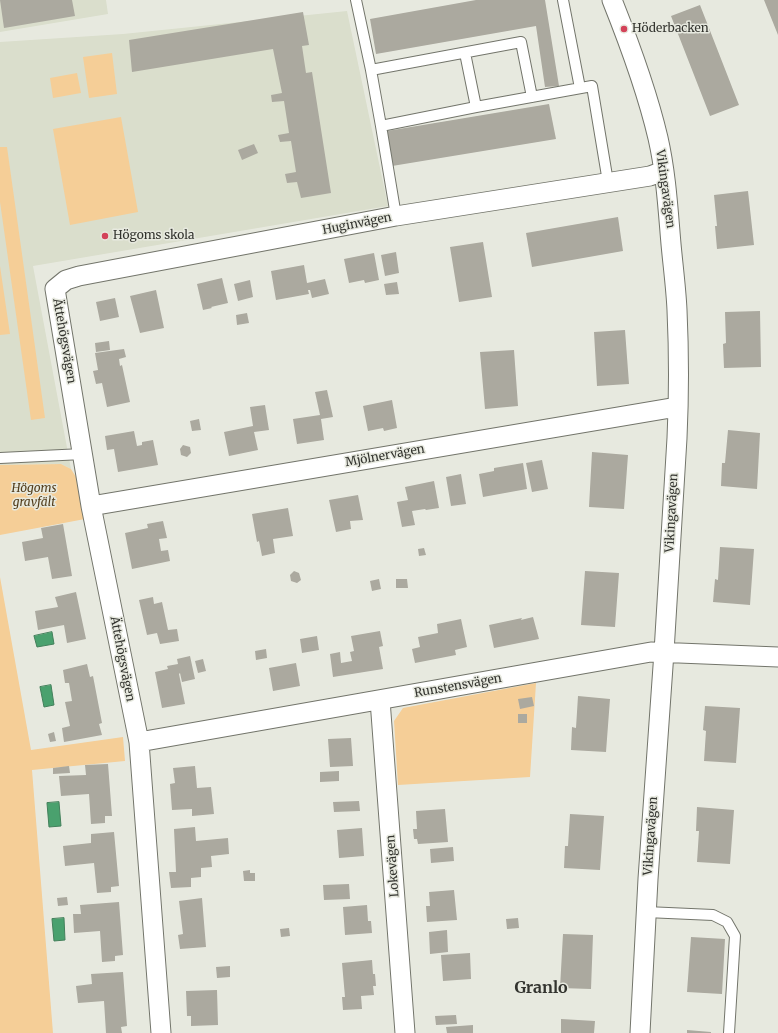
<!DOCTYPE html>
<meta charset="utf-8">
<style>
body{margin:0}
canvas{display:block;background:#e7e9df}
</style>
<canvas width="778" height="1033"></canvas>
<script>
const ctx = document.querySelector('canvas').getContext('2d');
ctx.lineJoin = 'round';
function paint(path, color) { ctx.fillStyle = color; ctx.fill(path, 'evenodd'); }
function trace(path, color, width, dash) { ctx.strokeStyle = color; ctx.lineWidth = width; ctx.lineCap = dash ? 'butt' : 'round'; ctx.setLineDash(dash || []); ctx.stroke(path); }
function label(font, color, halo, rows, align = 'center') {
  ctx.font = font + ' Merriweather,serif'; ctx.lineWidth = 3; ctx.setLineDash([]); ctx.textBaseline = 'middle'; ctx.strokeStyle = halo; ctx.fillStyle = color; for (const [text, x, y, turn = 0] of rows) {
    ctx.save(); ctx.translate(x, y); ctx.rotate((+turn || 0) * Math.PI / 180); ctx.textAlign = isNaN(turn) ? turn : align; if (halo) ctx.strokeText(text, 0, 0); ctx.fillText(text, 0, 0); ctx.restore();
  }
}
const built = new Path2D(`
 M 0,0 L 106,0 L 108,14 L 0,32 Z
 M 347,11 L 388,206 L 33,266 L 71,469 L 61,464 L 0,465 L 0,42 L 123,34 Z`);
const green = new Path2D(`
 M 112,53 L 117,94 L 89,98 L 83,57 Z
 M 77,73 L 81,93 L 53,98 L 50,78 Z
 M 121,117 L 138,212 L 70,225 L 53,129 Z
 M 0,147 L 7,147 L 45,418 L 31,420 L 0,202 Z
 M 0,266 L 10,334 L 0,335 Z
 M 61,464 L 71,469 L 76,477 L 85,519 L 0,535 L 0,465 Z
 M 0,577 L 31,750 L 123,737 L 125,761 L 32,770 L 53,1033 L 0,1033 Z
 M 536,683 L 530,777 L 398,785 L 394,721 L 403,708 Z`);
const water = new Path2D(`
 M 52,632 L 54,644 L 37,647 L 34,636 Z
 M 51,685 L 54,705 L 44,707 L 40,687 Z
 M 59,802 L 61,826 L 49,827 L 47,803 Z
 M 64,918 L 65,940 L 54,941 L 52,919 Z`);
const building = new Path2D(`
 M 0,0 L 72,0 L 75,16 L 4,28 Z
 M 476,0 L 545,0 L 559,86 L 545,87 L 536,26 L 376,54 L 370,19 Z
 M 764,0 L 778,0 L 778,35 Z
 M 700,5 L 739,105 L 710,116 L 671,16 Z
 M 303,12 L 309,45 L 302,46 L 306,73 L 312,72 L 331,193 L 301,198 L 297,182 L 287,183 L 285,174 L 296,172 L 291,141 L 280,142 L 278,135 L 289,133 L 284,101 L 272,102 L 271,95 L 282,93 L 273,49 L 132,72 L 129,40 Z
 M 549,104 L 556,139 L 392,166 L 387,131 Z
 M 254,144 L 258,153 L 242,160 L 238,150 Z
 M 748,191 L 754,245 L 717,249 L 715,226 L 717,226 L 714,195 Z
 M 618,217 L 623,251 L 532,267 L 526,233 Z
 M 483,242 L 492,297 L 459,302 L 450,247 Z
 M 396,252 L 399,273 L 385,276 L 381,255 Z
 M 374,253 L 379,280 L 365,283 L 364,280 L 349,283 L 344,259 Z
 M 304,265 L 307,283 L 325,279 L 329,294 L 312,298 L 310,290 L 308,290 L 309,294 L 276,300 L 271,271 Z
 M 222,278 L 228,303 L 211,307 L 212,308 L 203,310 L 197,284 Z
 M 250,280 L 253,297 L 238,301 L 234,284 Z
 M 397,282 L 399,294 L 386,295 L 384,284 Z
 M 156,290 L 164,328 L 140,333 L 130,296 Z
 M 115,298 L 119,317 L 100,321 L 96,302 Z
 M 760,311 L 761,367 L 724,368 L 723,344 L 726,343 L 725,312 Z
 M 247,313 L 249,323 L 237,325 L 236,315 Z
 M 625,330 L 629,384 L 597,386 L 594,332 Z
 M 109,341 L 110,350 L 96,352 L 95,343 Z
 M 124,349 L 126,357 L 119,359 L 120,366 L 122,365 L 130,402 L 107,407 L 102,383 L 96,384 L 93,371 L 98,370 L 95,353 Z
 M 514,350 L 518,406 L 485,409 L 480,352 Z
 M 327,390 L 333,417 L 321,419 L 324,440 L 297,444 L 293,419 L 320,415 L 315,392 Z
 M 392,400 L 397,428 L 384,431 L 383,428 L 368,431 L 363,406 Z
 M 265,405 L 269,430 L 254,432 L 258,450 L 229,456 L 224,432 L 253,426 L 250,407 Z
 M 199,419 L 201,430 L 192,431 L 190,421 Z
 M 728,430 L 760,433 L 757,489 L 721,486 L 722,463 L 725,463 Z
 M 134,431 L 137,446 L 142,445 L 142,442 L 153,440 L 158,465 L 118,472 L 114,449 L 107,450 L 105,436 Z
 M 183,445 L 190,447 L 191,453 L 187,457 L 181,455 L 180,449 Z
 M 592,452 L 628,455 L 624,509 L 589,507 Z
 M 542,460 L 548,489 L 532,492 L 526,463 Z
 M 523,463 L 527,489 L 483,497 L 479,474 L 494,471 L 494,468 Z
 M 461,474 L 466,504 L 451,506 L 446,477 Z
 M 434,481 L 439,508 L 426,510 L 425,509 L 412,511 L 415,525 L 402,527 L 397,502 L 408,500 L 405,487 Z
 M 358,495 L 363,520 L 350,521 L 351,529 L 336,532 L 329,500 Z
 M 288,508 L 293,536 L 273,539 L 275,553 L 262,556 L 259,541 L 257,542 L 252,514 Z
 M 163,521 L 167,538 L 159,539 L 161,551 L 168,550 L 170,561 L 132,569 L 125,533 L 148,528 L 147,524 Z
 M 63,524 L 72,576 L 52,579 L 48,557 L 25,561 L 22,542 L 43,538 L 41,528 Z
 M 720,547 L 754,549 L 750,605 L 713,602 L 715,579 L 718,580 Z
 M 424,548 L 426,555 L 419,556 L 418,549 Z
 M 294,571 L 299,573 L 301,580 L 297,583 L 291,581 L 290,575 Z
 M 585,571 L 619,573 L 615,627 L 581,625 Z
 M 379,579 L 381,589 L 372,591 L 370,581 Z
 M 396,579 L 407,579 L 408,588 L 396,588 Z
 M 76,592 L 86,639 L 67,643 L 64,625 L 38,630 L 35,611 L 58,607 L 55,597 Z
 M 153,597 L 154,604 L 162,602 L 168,630 L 177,629 L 179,641 L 160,644 L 157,633 L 147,635 L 139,600 Z
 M 533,617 L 539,639 L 494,648 L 489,625 L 522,618 L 521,620 Z
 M 461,619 L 467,647 L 455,650 L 456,655 L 415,663 L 412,649 L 420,647 L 418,637 L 438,633 L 437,624 Z
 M 380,631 L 383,646 L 379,647 L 383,669 L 333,677 L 330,654 L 340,652 L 341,663 L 352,661 L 350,652 L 354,651 L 351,636 Z
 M 317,636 L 319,650 L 302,653 L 300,639 Z
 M 266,649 L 267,658 L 256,660 L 255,651 Z
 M 190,656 L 195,679 L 182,682 L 180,673 L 179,674 L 185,704 L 162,708 L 155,672 L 168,669 L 167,666 L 178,664 L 177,659 Z
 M 203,659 L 206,671 L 198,673 L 195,661 Z
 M 296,663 L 300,686 L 273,691 L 269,668 Z
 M 87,664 L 90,677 L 93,676 L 102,723 L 99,724 L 102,735 L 64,742 L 62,728 L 70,726 L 65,702 L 72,701 L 69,683 L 65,683 L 63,670 Z
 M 578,696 L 610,699 L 606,752 L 571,750 L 572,727 L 576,728 Z
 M 532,697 L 534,706 L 520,709 L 518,699 Z
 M 705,706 L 740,708 L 736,763 L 704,761 L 706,731 L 703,730 Z
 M 518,714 L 527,714 L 527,723 L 518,723 Z
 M 54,732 L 56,741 L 50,742 L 48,734 Z
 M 351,738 L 353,766 L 330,767 L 328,739 Z
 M 108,764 L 112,816 L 105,816 L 105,823 L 91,824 L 89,794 L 61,796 L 59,776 L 86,775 L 85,765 Z
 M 69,766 L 70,773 L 53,774 L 53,768 Z
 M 195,766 L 197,788 L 211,787 L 214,814 L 192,816 L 192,809 L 172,810 L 170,784 L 175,783 L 173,768 Z
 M 339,771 L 339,781 L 320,782 L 320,772 Z
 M 359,801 L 360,811 L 334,812 L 333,802 Z
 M 697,807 L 734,810 L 730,864 L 697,862 L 699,831 L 696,831 Z
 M 445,809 L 448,842 L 418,844 L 417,839 L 414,839 L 413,829 L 417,829 L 416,811 Z
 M 570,814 L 604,816 L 600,870 L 564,868 L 565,846 L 568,846 Z
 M 195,827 L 196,841 L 228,838 L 229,854 L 211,856 L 212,867 L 201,868 L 201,877 L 191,878 L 191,887 L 171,888 L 169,872 L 176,872 L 174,829 Z
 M 362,828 L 364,856 L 339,858 L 337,830 Z
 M 114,832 L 119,886 L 111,887 L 111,892 L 97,893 L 94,863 L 65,866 L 63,846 L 91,843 L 91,834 Z
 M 453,847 L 454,861 L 431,863 L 430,849 Z
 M 250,870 L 250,873 L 255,873 L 255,881 L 244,881 L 243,871 Z
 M 349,884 L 350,899 L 324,900 L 323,885 Z
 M 454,890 L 457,920 L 427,922 L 426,906 L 430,906 L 429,892 Z
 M 67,897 L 68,905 L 58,906 L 57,898 Z
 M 202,898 L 206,947 L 180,949 L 178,935 L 183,934 L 179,901 Z
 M 119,902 L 123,955 L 115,956 L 115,961 L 102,962 L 100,931 L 74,933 L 73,914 L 81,914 L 80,905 Z
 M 367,905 L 368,921 L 371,921 L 372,933 L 345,935 L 343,907 Z
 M 518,918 L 519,928 L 507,929 L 506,919 Z
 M 289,928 L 290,936 L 281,937 L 280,929 Z
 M 447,930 L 448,952 L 430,954 L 429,932 Z
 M 563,934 L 593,935 L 591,989 L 560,988 Z
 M 691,937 L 725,939 L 722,994 L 687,992 Z
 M 470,953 L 471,979 L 443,981 L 441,955 Z
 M 372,960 L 373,974 L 375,974 L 376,986 L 373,986 L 374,995 L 361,996 L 362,1009 L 343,1010 L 342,997 L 345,997 L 342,963 Z
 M 230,966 L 230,977 L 217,978 L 216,967 Z
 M 123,972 L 127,1026 L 121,1027 L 122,1033 L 106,1033 L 104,1001 L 78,1003 L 76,986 L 92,984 L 91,974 Z
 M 217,990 L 218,1025 L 191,1026 L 191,1016 L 187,1016 L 186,991 Z
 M 456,1015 L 457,1024 L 436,1025 L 435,1016 Z
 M 561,1019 L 595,1021 L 594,1033 L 561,1033 Z
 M 473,1025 L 473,1033 L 447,1033 L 446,1027 Z
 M 687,1030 L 711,1032 L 711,1033 L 687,1033 Z`);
const lane = new Path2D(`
 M 356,0 L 371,70 L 381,126 L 396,216
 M 563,0 L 580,88
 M 465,53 L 476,107
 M 371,70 L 521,42 L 532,97
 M 381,126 L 476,107 L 592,86 L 608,182
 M 0,458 L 83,454
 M 646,912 L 713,915 L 727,922 L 735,936 L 729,1033`);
const street = new Path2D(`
 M 612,0 C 630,45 647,91 658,138 C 666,173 668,209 671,244 C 673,266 676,288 677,310 C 679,353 679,396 677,438 L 664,652 L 648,879 L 640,1033
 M 91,506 L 665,409 L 678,407
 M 380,700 L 405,1033
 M 139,742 L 651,652 L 679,653 L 778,657
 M 161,1033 L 139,742 L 91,506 L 55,289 L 66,280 L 79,276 L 396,216 L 650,176 L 663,171`);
const markers = [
 [624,29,4,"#d34259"],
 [105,236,4,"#d34259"]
];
const poiNames = [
 ["Höderbacken",632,29],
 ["Högoms skola",113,236]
];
const streetNames = [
 ["Vikingavägen",665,189,82],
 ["Huginvägen",357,224,-11],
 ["Ättehögsvägen",64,341,80],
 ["Mjölnervägen",385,456,-10],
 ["Vikingavägen",672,513,-87],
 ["Ättehögsvägen",122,659,79],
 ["Runstensvägen",458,686,-10],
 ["Vikingavägen",651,836,-86],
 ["Lokevägen",393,866,-94]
];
const parkNames = [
 ["Högoms",34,489],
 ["gravfält",34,503]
];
const districtNames = [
 ["Granlo",541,988]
];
paint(built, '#dadecc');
paint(green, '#f5ce97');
paint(water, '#4aa16e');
trace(water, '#43805b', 1);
paint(building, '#aba99f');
trace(lane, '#73756b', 12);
trace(street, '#73756b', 21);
trace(lane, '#fff', 10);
trace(street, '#fff', 19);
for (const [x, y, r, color] of markers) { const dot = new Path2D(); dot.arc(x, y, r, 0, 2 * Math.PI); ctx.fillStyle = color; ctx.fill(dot); trace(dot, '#e7e9df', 1.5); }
label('12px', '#33342f', '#e7e9df', poiNames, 'left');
label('12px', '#33342f', '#e7e9df', streetNames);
label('italic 12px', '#513b19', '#e7e9df', parkNames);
label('bold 16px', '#33342f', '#e7e9df', districtNames);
</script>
